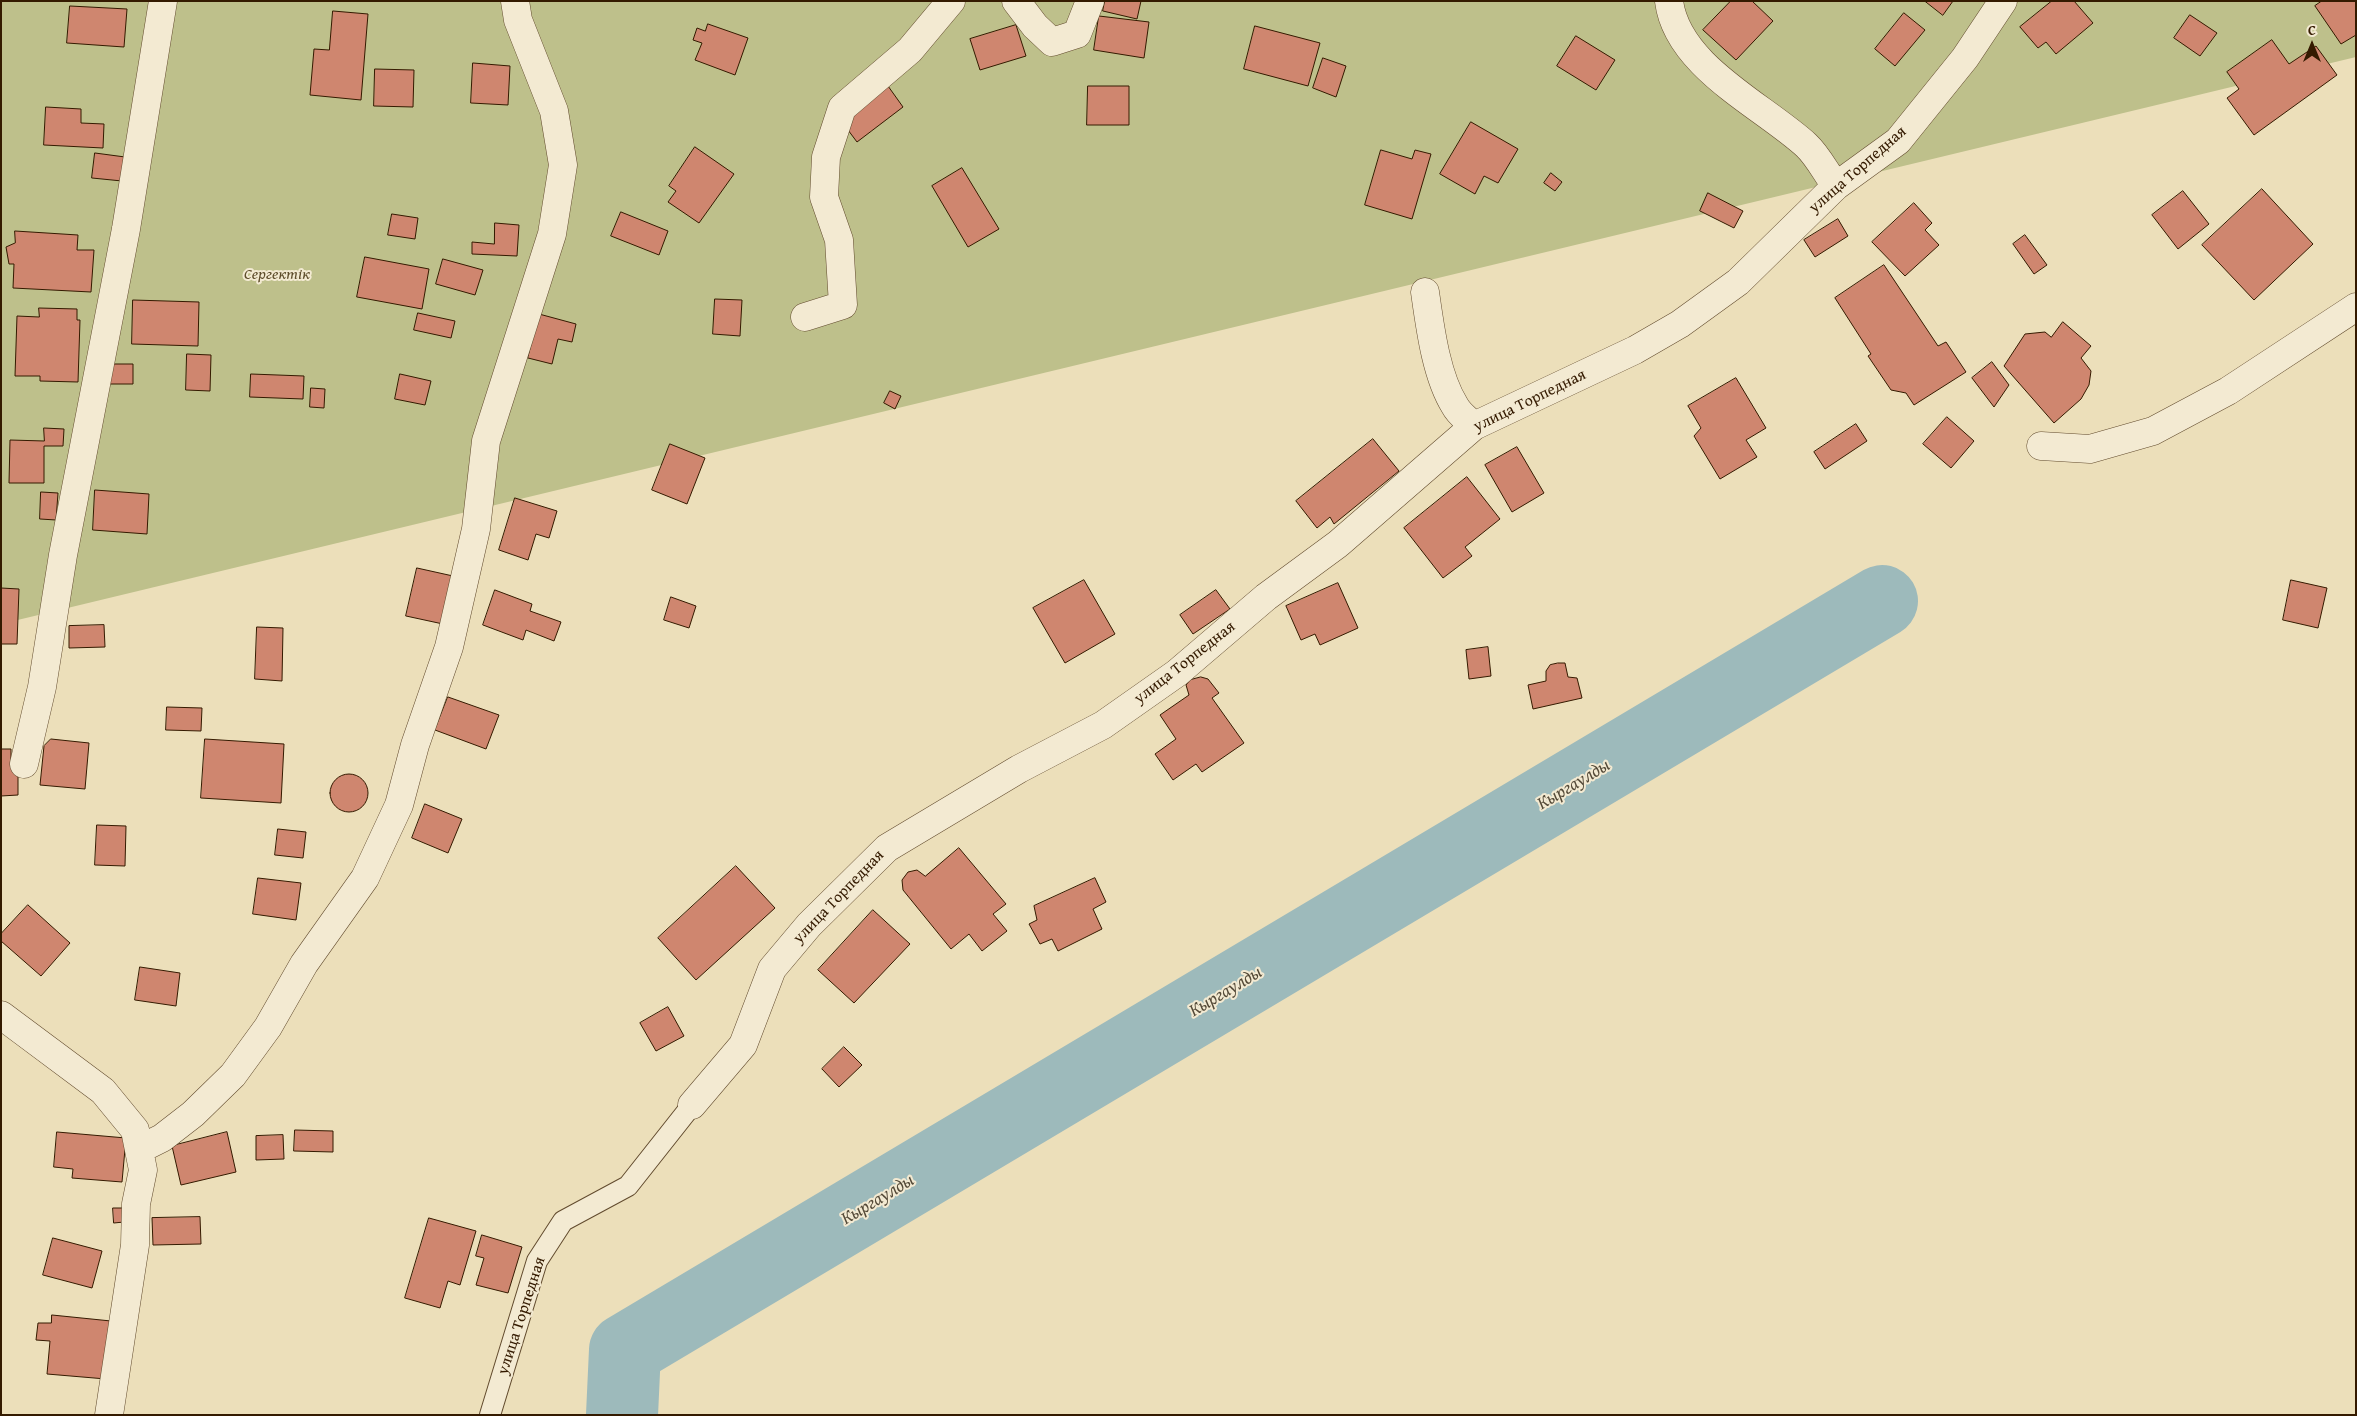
<!DOCTYPE html>
<meta charset="utf-8">
<style>
body{margin:0}
#map{position:relative;width:2357px;height:1416px;overflow:hidden;background:#ecdfba;font-family:"Gentium Book Plus",serif}
canvas{display:block}
.frame{position:absolute;inset:0;border:2px solid #341a00;pointer-events:none}
.north{position:absolute;left:2287px;top:20px;width:50px;height:50px;-webkit-text-stroke:4px #f3ead2;paint-order:stroke;rotate:0deg;font-size:14px;font-weight:700;line-height:20px;text-align:center;color:#341a00}
.north::after{content:'';display:block;margin:auto;width:18px;height:22px;background:#341a00;clip-path:polygon(50% 0,100% 100%,50% 72%,0 100%)}
</style>
<div id="map">
<canvas width="2357" height="1416"></canvas>
<div class="frame"></div>
<div class="north">С</div>
</div>
<script>
const ctx = document.querySelector('canvas').getContext('2d');
ctx.lineJoin = 'round';
function paint(path, color) { ctx.fillStyle = color; ctx.fill(path, 'evenodd'); }
function trace(path, color, width, dash) { ctx.strokeStyle = color; ctx.lineWidth = width; ctx.lineCap = dash ? 'butt' : 'round'; ctx.setLineDash(dash || []); ctx.stroke(path); }
function label(font, color, halo, rows, align = 'center') {
  ctx.font = font + ' "Gentium Book Plus",serif'; ctx.lineWidth = 4; ctx.setLineDash([]); ctx.textBaseline = 'middle'; ctx.strokeStyle = halo; ctx.fillStyle = color; for (const [text, x, y, turn = 0] of rows) {
    ctx.save(); ctx.translate(x, y); ctx.rotate((+turn || 0) * Math.PI / 180); ctx.textAlign = isNaN(turn) ? turn : align; if (halo) ctx.strokeText(text, 0, 0); ctx.fillText(text, 0, 0); ctx.restore();
  }
}
const green = new Path2D(`
 M 1,1 L 2356,1 L 2356,57 L 1,624 Z`);
const river = new Path2D(`
 M 622,1415 L 625,1350 L 1882,601`);
const building = new Path2D(`
 M 1105,1 L 1141,1 L 1137,19 L 1103,11 Z
 M 1731,1 L 1752,1 L 1773,21 L 1736,60 L 1703,30 Z
 M 1925,1 L 1953,1 L 1943,15 Z
 M 2052,1 L 2074,1 L 2093,23 L 2056,54 L 2046,42 L 2038,48 L 2020,27 Z
 M 2322,1 L 2356,1 L 2356,35 L 2341,44 L 2315,6 Z
 M 70,6 L 127,9 L 124,47 L 67,43 Z
 M 333,11 L 368,14 L 361,100 L 310,95 L 314,49 L 329,50 Z
 M 1904,13 L 1925,30 L 1895,66 L 1875,49 Z
 M 2190,15 L 2217,33 L 2200,56 L 2174,38 Z
 M 1099,16 L 1149,22 L 1144,58 L 1094,50 Z
 M 708,24 L 748,38 L 735,75 L 695,60 L 702,43 L 693,40 L 697,28 L 705,31 Z
 M 1016,25 L 1026,56 L 980,70 L 970,39 Z
 M 1255,26 L 1320,43 L 1308,86 L 1244,69 Z
 M 1576,36 L 1615,60 L 1596,90 L 1557,66 Z
 M 2272,40 L 2289,64 L 2316,46 L 2337,75 L 2254,135 L 2227,98 L 2239,89 L 2227,72 Z
 M 1323,58 L 1346,66 L 1336,97 L 1313,88 Z
 M 473,63 L 510,66 L 508,105 L 471,103 Z
 M 375,69 L 414,70 L 413,107 L 374,106 Z
 M 888,86 L 903,107 L 857,142 L 842,122 Z
 M 1088,86 L 1129,86 L 1129,125 L 1087,125 Z
 M 46,107 L 81,109 L 81,123 L 104,124 L 103,148 L 44,145 Z
 M 1471,122 L 1518,149 L 1498,183 L 1484,176 L 1475,194 L 1440,174 Z
 M 695,147 L 734,174 L 699,223 L 668,202 L 676,191 L 669,186 Z
 M 1381,150 L 1412,159 L 1415,150 L 1431,154 L 1412,219 L 1365,205 Z
 M 95,153 L 125,157 L 122,181 L 92,178 Z
 M 962,168 L 999,229 L 968,247 L 932,186 Z
 M 1551,173 L 1562,182 L 1555,191 L 1544,183 Z
 M 2262,189 L 2313,244 L 2254,300 L 2202,245 Z
 M 2183,191 L 2209,224 L 2178,249 L 2152,215 Z
 M 1708,193 L 1743,211 L 1734,228 L 1700,211 Z
 M 1914,203 L 1932,223 L 1925,230 L 1939,245 L 1905,276 L 1872,242 Z
 M 621,212 L 668,231 L 659,255 L 611,236 Z
 M 392,214 L 418,218 L 415,239 L 388,235 Z
 M 1838,219 L 1848,236 L 1815,257 L 1804,240 Z
 M 495,223 L 519,225 L 517,256 L 472,254 L 472,242 L 494,244 Z
 M 15,231 L 78,235 L 77,250 L 94,250 L 91,292 L 13,288 L 14,264 L 9,264 L 6,247 L 15,243 Z
 M 2025,235 L 2047,265 L 2034,274 L 2013,244 Z
 M 365,257 L 429,269 L 422,309 L 357,297 Z
 M 443,259 L 483,270 L 475,295 L 436,284 Z
 M 1884,265 L 1938,346 L 1946,342 L 1966,372 L 1914,405 L 1906,393 L 1891,390 L 1868,356 L 1871,354 L 1835,298 Z
 M 715,299 L 742,300 L 740,336 L 713,334 Z
 M 133,300 L 199,302 L 198,346 L 132,344 Z
 M 39,308 L 77,309 L 77,320 L 80,320 L 78,382 L 40,381 L 40,376 L 15,376 L 17,316 L 39,317 Z
 M 418,313 L 455,321 L 451,338 L 414,330 Z
 M 539,314 L 576,324 L 572,342 L 558,339 L 552,364 L 528,358 Z
 M 2063,322 L 2091,346 L 2081,358 L 2091,371 L 2089,385 L 2081,399 L 2054,423 L 2004,366 L 2025,334 L 2045,332 L 2051,337 Z
 M 187,354 L 211,355 L 210,391 L 186,390 Z
 M 1992,362 L 2009,385 L 1994,407 L 1972,378 Z
 M 109,364 L 133,364 L 133,384 L 109,384 Z
 M 251,374 L 304,376 L 303,399 L 250,397 Z
 M 400,374 L 431,381 L 425,405 L 395,399 Z
 M 1736,378 L 1766,428 L 1746,440 L 1757,457 L 1720,479 L 1694,436 L 1701,428 L 1688,406 Z
 M 311,388 L 325,389 L 324,408 L 310,407 Z
 M 890,391 L 901,396 L 895,409 L 884,403 Z
 M 1947,417 L 1974,441 L 1951,468 L 1923,444 Z
 M 1856,424 L 1867,441 L 1825,469 L 1814,452 Z
 M 44,428 L 64,429 L 63,446 L 44,446 L 44,483 L 9,483 L 10,440 L 44,441 Z
 M 1373,439 L 1399,471 L 1334,524 L 1330,517 L 1317,528 L 1296,501 Z
 M 670,444 L 705,458 L 687,504 L 652,490 Z
 M 1517,447 L 1544,493 L 1512,512 L 1485,465 Z
 M 1467,477 L 1500,519 L 1465,547 L 1472,556 L 1443,578 L 1404,528 Z
 M 95,490 L 149,494 L 147,534 L 93,530 Z
 M 41,492 L 58,493 L 56,520 L 40,519 Z
 M 515,498 L 557,511 L 549,538 L 536,534 L 528,560 L 499,550 Z
 M 417,568 L 453,576 L 443,624 L 406,616 Z
 M 1084,580 L 1115,634 L 1065,663 L 1033,608 Z
 M 2291,580 L 2327,588 L 2318,628 L 2283,620 Z
 M 1338,583 L 1358,628 L 1320,645 L 1315,634 L 1301,640 L 1286,606 Z
 M 1,588 L 19,589 L 17,644 L 1,644 Z
 M 495,590 L 532,604 L 530,611 L 561,622 L 554,641 L 526,630 L 523,640 L 483,625 Z
 M 1216,590 L 1230,609 L 1193,634 L 1180,615 Z
 M 671,597 L 696,606 L 689,628 L 664,620 Z
 M 104,625 L 105,647 L 69,648 L 69,626 Z
 M 257,627 L 283,628 L 282,681 L 255,679 Z
 M 1488,647 L 1491,676 L 1469,679 L 1466,650 Z
 M 1558,663 L 1565,663 L 1568,677 L 1577,678 L 1582,698 L 1533,709 L 1528,685 L 1546,681 L 1546,671 L 1550,665 Z
 M 1201,677 L 1208,679 L 1219,693 L 1212,698 L 1244,743 L 1202,772 L 1196,764 L 1173,780 L 1155,754 L 1176,739 L 1160,715 L 1189,695 L 1186,685 L 1190,680 Z
 M 448,697 L 499,715 L 486,749 L 435,730 Z
 M 167,707 L 202,708 L 201,731 L 166,730 Z
 M 51,739 L 89,743 L 85,789 L 40,785 L 44,746 Z
 M 205,739 L 284,744 L 281,803 L 201,798 Z
 M 1,749 L 11,749 L 11,768 L 18,768 L 18,795 L 1,796 Z
 M330 793a19 19 0 1 1 38 0a19 19 0 1 1-38 0Z
 M 425,804 L 462,819 L 448,853 L 412,838 Z
 M 97,825 L 126,826 L 125,866 L 95,865 Z
 M 278,829 L 306,832 L 303,858 L 275,855 Z
 M 959,848 L 1006,904 L 993,914 L 1007,931 L 982,951 L 969,934 L 951,949 L 903,890 L 902,880 L 908,872 L 917,870 L 925,876 Z
 M 736,866 L 775,908 L 696,980 L 658,938 Z
 M 258,878 L 301,883 L 296,920 L 253,914 Z
 M 1095,878 L 1106,902 L 1093,909 L 1102,929 L 1058,951 L 1052,939 L 1040,944 L 1029,924 L 1037,920 L 1034,906 Z
 M 28,905 L 70,943 L 41,976 L 1,941 L 1,934 Z
 M 873,910 L 910,944 L 854,1003 L 818,970 Z
 M 140,967 L 180,973 L 176,1006 L 135,1000 Z
 M 668,1007 L 684,1036 L 656,1051 L 640,1023 Z
 M 844,1047 L 862,1065 L 839,1087 L 822,1069 Z
 M 295,1130 L 333,1131 L 333,1152 L 294,1151 Z
 M 57,1132 L 126,1138 L 122,1182 L 72,1178 L 73,1169 L 54,1167 Z
 M 227,1132 L 236,1172 L 181,1185 L 172,1146 Z
 M 283,1135 L 284,1159 L 256,1160 L 256,1136 Z
 M 113,1208 L 123,1208 L 124,1222 L 114,1223 Z
 M 200,1217 L 201,1244 L 153,1245 L 152,1218 Z
 M 429,1218 L 476,1231 L 460,1285 L 448,1281 L 440,1308 L 405,1298 Z
 M 482,1235 L 522,1247 L 508,1293 L 476,1285 L 484,1258 L 476,1256 Z
 M 53,1238 L 102,1251 L 92,1288 L 43,1275 Z
 M 52,1315 L 111,1321 L 106,1379 L 47,1374 L 50,1341 L 36,1340 L 38,1323 L 51,1323 Z`);
const lane = new Path2D(`
 M 490,1415 L 537,1261 L 563,1221 L 628,1186 L 692,1105`);
const street = new Path2D(`
 M 1016,1 L 1035,26 L 1052,42 L 1077,34 L 1090,1
 M 1669,1 C 1677,66 1762,105 1806,145 C 1818,156 1826,173 1836,186
 M 1425,292 C 1430,327 1436,376 1455,406 C 1459,414 1468,420 1474,426
 M 805,317 L 843,305 L 839,240 L 824,197 L 826,157 L 842,108 L 910,50 L 951,1
 M 2041,446 L 2090,449 L 2153,431 L 2228,391 L 2356,307
 M 24,764 L 42,687 L 63,555 L 126,229 L 163,1
 M 1,1015 L 103,1091 L 135,1130 L 143,1170 L 136,1204 L 135,1245 L 109,1415
 M 692,1105 L 743,1045 L 772,969 L 809,925 L 887,848 L 1019,769 L 1103,725 L 1177,673 L 1266,597 L 1338,544 L 1474,426 L 1635,350 L 1680,324 L 1738,282 L 1836,186 L 1898,141 L 1965,58 L 2003,1
 M 140,1149 L 162,1138 L 193,1114 L 233,1075 L 268,1027 L 304,964 L 365,878 L 399,805 L 415,745 L 449,647 L 476,529 L 486,441 L 552,234 L 563,165 L 554,111 L 518,20 L 515,1`);
const streetNames = [
 ["улица Торпедная",1858,170,-41],
 ["улица Торпедная",1530,401,-26],
 ["улица Торпедная",1185,663,-38],
 ["улица Торпедная",839,897,-46],
 ["улица Торпедная",522,1316,-72]
];
const parkNames = [
 ["Сергектік",277,275]
];
const waterNames = [
 ["Кыргаулды",1574,785,-31],
 ["Кыргаулды",1226,992,-31],
 ["Кыргаулды",878,1200,-31]
];
paint(green, '#bec08b');
trace(river, '#9dbabb', 72);
paint(building, '#cf866f');
trace(building, '#341a00', 1);
trace(lane, '#624b2e', 22);
trace(street, '#624b2e', 29);
trace(lane, '#f3ead2', 20);
trace(street, '#f3ead2', 28);
label('16px', '#341a00', '#f3ead2', streetNames);
label('italic 16px', '#5d4c2a', '#f3ead2', parkNames);
label('italic 18px', '#544a38', '#f3ead2', waterNames);
</script>
